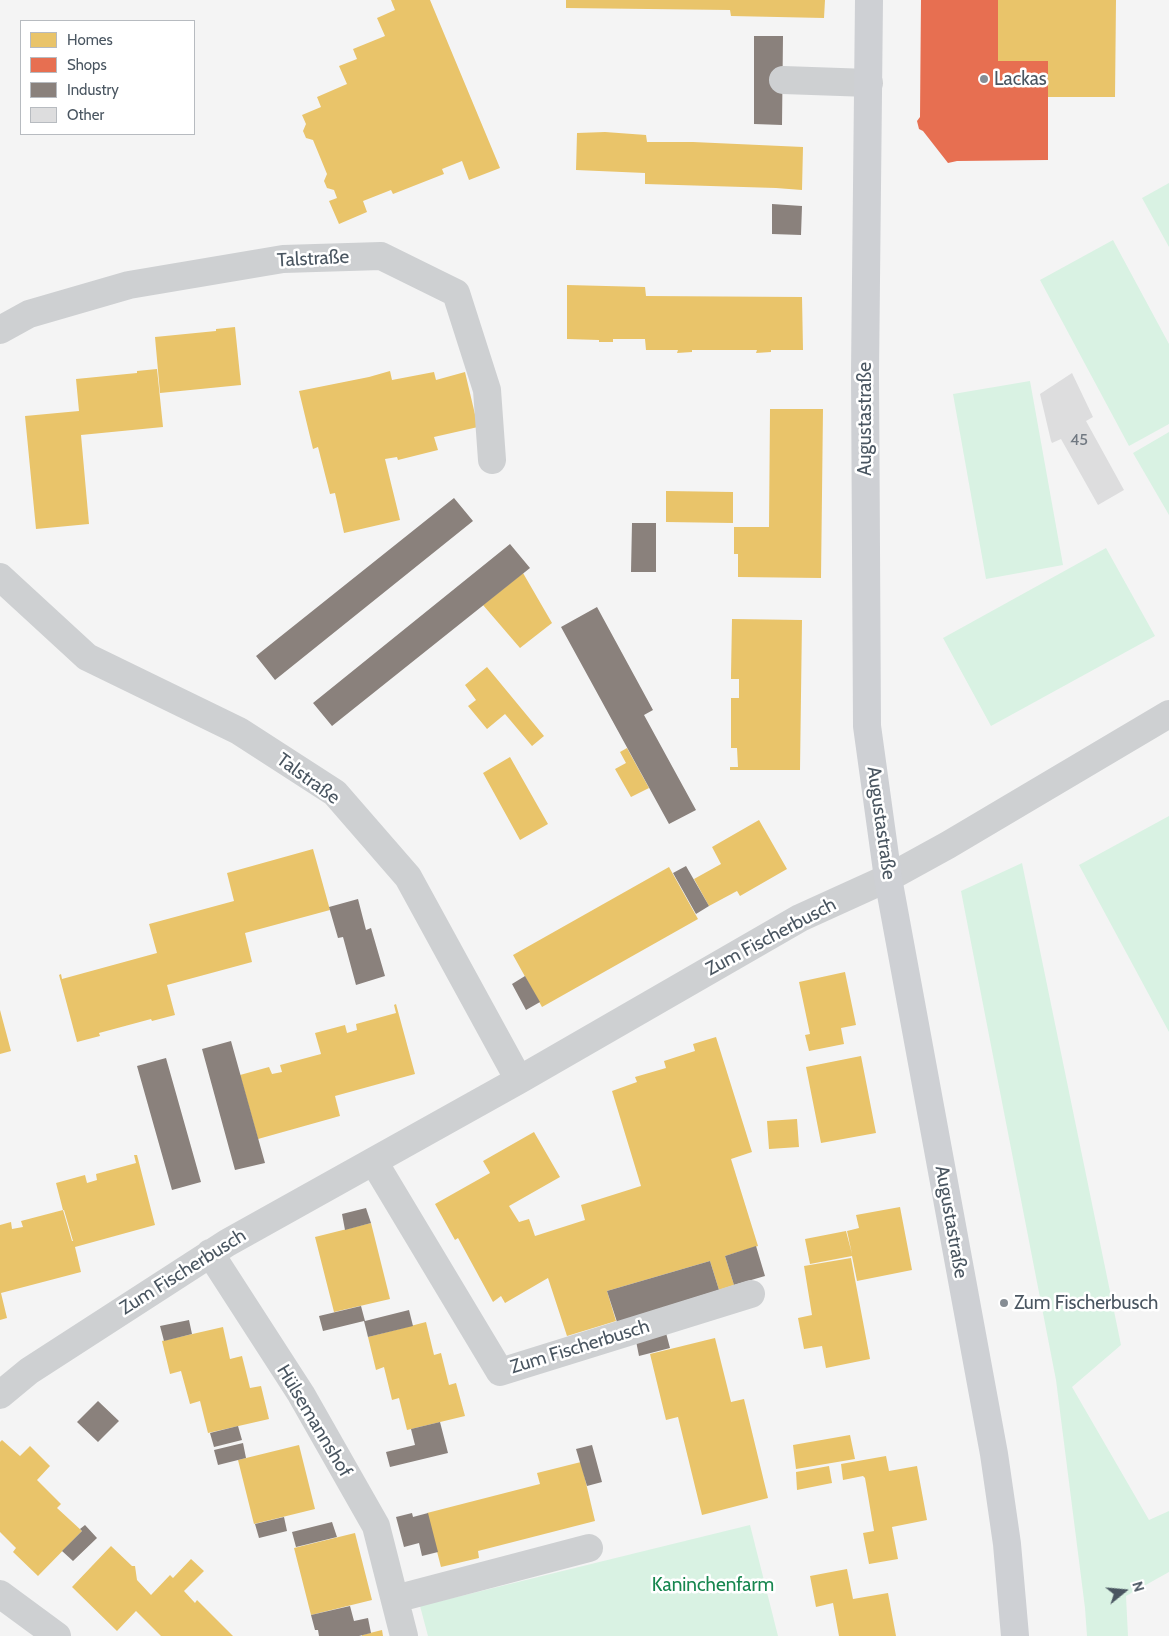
<!DOCTYPE html>
<meta charset="utf-8">
<style>
body{margin:0}
#map{position:relative;width:1169px;height:1636px;overflow:hidden;background:#f4f4f4;font-family:Cabin,sans-serif}
canvas{display:block}
.legend{position:absolute;left:20px;top:20px;width:175px;height:115px;box-sizing:border-box;background:#fff;border:1px solid #b7bbc0;margin:0;padding:6px 9px;list-style:none;font-size:15px;color:#4a5661}
.legend li{display:flex;align-items:center;gap:10px;height:25px}
.legend b{width:25px;border:1px solid #b7bbc0}
.north{position:absolute;left:1099px;top:1566px;width:50px;height:50px;-webkit-text-stroke:4px #fff;paint-order:stroke;rotate:73deg;font-size:14px;font-weight:700;line-height:20px;text-align:center;color:#4a5661}
.north::after{content:'';display:block;margin:auto;width:18px;height:22px;background:#4a5661;clip-path:polygon(50% 0,100% 100%,50% 72%,0 100%)}
</style>
<div id="map">
<canvas width="1169" height="1636"></canvas>
<ul class="legend">
<li><b style="height:14px;background:#e9c46a"></b>Homes</li>
<li><b style="height:14px;background:#e76f51"></b>Shops</li>
<li><b style="height:14px;background:#8a817c"></b>Industry</li>
<li><b style="height:14px;background:#ddddde"></b>Other</li>
</ul>
<div class="north">N</div>
</div>
<script>
const ctx = document.querySelector('canvas').getContext('2d');
ctx.lineJoin = 'round';
function paint(path, color) { ctx.fillStyle = color; ctx.fill(path, 'evenodd'); }
function trace(path, color, width, dash) { ctx.strokeStyle = color; ctx.lineWidth = width; ctx.lineCap = dash ? 'butt' : 'round'; ctx.setLineDash(dash || []); ctx.stroke(path); }
function label(font, color, halo, rows, align = 'center') {
  ctx.font = font + ' Cabin,sans-serif'; ctx.lineWidth = 5; ctx.setLineDash([]); ctx.textBaseline = 'middle'; ctx.strokeStyle = halo; ctx.fillStyle = color; for (const [text, x, y, turn = 0] of rows) {
    ctx.save(); ctx.translate(x, y); ctx.rotate((+turn || 0) * Math.PI / 180); ctx.textAlign = isNaN(turn) ? turn : align; if (halo) ctx.strokeText(text, 0, 0); ctx.fillText(text, 0, 0); ctx.restore();
  }
}
const green = new Path2D(`
 M 1169,183 L 1169,247 L 1142,198 Z
 M 1113,240 L 1169,344 L 1169,424 L 1129,446 L 1040,280 Z
 M 1030,381 L 1063,565 L 986,579 L 953,394 Z
 M 1169,432 L 1169,515 L 1133,453 Z
 M 1106,548 L 1155,636 L 991,726 L 943,638 Z
 M 1169,816 L 1169,1032 L 1079,865 Z
 M 1022,863 L 1121,1345 L 1072,1387 L 1149,1520 L 1169,1511 L 1169,1572 L 1126,1596 L 1128,1636 L 1087,1636 L 1085,1608 L 1056,1380 L 961,891 Z
 M 750,1525 L 778,1636 L 428,1636 L 420,1606 Z`);
const homes = new Path2D(`
 M 391,0 L 430,0 L 500,168 L 469,180 L 462,161 L 442,169 L 444,174 L 393,194 L 391,190 L 363,201 L 367,212 L 339,224 L 329,201 L 337,198 L 334,190 L 327,188 L 324,181 L 327,174 L 313,140 L 306,138 L 303,131 L 306,124 L 302,115 L 321,107 L 317,97 L 347,84 L 339,66 L 357,59 L 353,49 L 385,36 L 377,18 L 395,10 Z
 M 566,0 L 825,0 L 824,18 L 731,16 L 730,10 L 566,8 Z
 M 998,0 L 1116,0 L 1115,97 L 1048,97 L 1048,61 L 998,61 Z
 M 605,132 L 646,135 L 647,142 L 693,142 L 803,147 L 802,190 L 776,188 L 645,184 L 645,173 L 576,170 L 577,133 Z
 M 567,285 L 645,287 L 646,296 L 802,297 L 803,350 L 771,350 L 771,352 L 756,353 L 757,350 L 692,350 L 692,352 L 677,353 L 678,350 L 646,350 L 645,339 L 613,339 L 613,342 L 599,342 L 599,340 L 567,339 Z
 M 235,327 L 241,385 L 160,393 L 155,337 L 216,331 L 216,329 Z
 M 157,369 L 163,427 L 81,435 L 89,524 L 36,529 L 25,416 L 79,411 L 76,379 L 137,373 L 137,371 Z
 M 390,371 L 392,380 L 434,372 L 436,380 L 465,372 L 478,427 L 434,437 L 438,450 L 398,460 L 397,457 L 385,459 L 400,520 L 344,533 L 335,493 L 330,494 L 318,447 L 313,449 L 299,391 L 369,377 Z
 M 770,409 L 823,409 L 821,578 L 738,577 L 738,554 L 734,554 L 734,527 L 769,527 Z
 M 666,491 L 733,492 L 733,523 L 666,522 Z
 M 523,573 L 552,623 L 520,648 L 483,605 Z
 M 732,619 L 802,620 L 800,770 L 730,770 L 730,767 L 738,767 L 737,748 L 731,748 L 731,698 L 739,698 L 739,679 L 731,679 L 731,675 Z
 M 487,667 L 544,736 L 532,746 L 505,714 L 487,729 L 468,706 L 476,700 L 465,685 Z
 M 627,748 L 649,788 L 631,797 L 615,769 L 626,763 L 620,752 Z
 M 510,757 L 548,824 L 520,840 L 483,773 Z
 M 759,820 L 787,869 L 740,896 L 737,891 L 709,906 L 694,879 L 721,864 L 712,847 Z
 M 313,849 L 330,910 L 245,933 L 252,962 L 167,985 L 175,1015 L 152,1021 L 151,1019 L 99,1033 L 100,1036 L 77,1042 L 59,975 L 61,974 L 62,979 L 157,953 L 149,924 L 234,901 L 227,873 Z
 M 669,867 L 698,919 L 542,1007 L 513,955 Z
 M 845,972 L 856,1025 L 841,1028 L 844,1044 L 809,1051 L 805,1035 L 810,1034 L 799,982 Z
 M 396,1004 L 415,1074 L 335,1096 L 340,1116 L 258,1139 L 240,1075 L 269,1067 L 272,1074 L 282,1072 L 280,1065 L 321,1054 L 315,1033 L 345,1025 L 347,1033 L 357,1030 L 356,1024 L 396,1013 L 394,1005 Z
 M 0,1010 L 11,1051 L 0,1054 Z
 M 716,1037 L 752,1152 L 731,1159 L 758,1246 L 725,1256 L 734,1285 L 719,1290 L 710,1261 L 607,1291 L 616,1321 L 567,1336 L 548,1278 L 505,1303 L 501,1296 L 493,1302 L 458,1238 L 455,1240 L 435,1204 L 490,1173 L 483,1161 L 534,1132 L 560,1177 L 509,1206 L 519,1222 L 529,1219 L 535,1236 L 585,1220 L 581,1205 L 641,1186 L 612,1091 L 637,1082 L 635,1077 L 666,1068 L 664,1061 L 695,1051 L 693,1044 Z
 M 861,1056 L 876,1133 L 821,1143 L 806,1067 Z
 M 797,1119 L 799,1147 L 769,1149 L 767,1121 Z
 M 134,1155 L 137,1155 L 155,1225 L 75,1247 L 81,1272 L 1,1293 L 7,1318 L 0,1320 L 0,1225 L 11,1222 L 12,1229 L 23,1227 L 21,1221 L 63,1210 L 56,1183 L 85,1175 L 87,1183 L 97,1180 L 96,1174 L 136,1163 ZM 63,1210 L 64,1210 L 73,1241 L 72,1241 Z
 M 900,1207 L 912,1270 L 857,1281 L 852,1256 L 810,1264 L 805,1239 L 846,1231 L 852,1254 L 847,1231 L 859,1228 L 856,1215 Z
 M 371,1223 L 390,1299 L 334,1312 L 315,1237 Z
 M 851,1258 L 870,1359 L 826,1368 L 822,1346 L 804,1349 L 798,1318 L 812,1315 L 804,1266 Z
 M 426,1322 L 434,1355 L 441,1353 L 449,1385 L 456,1383 L 465,1416 L 407,1430 L 399,1398 L 392,1400 L 384,1367 L 376,1370 L 368,1337 Z
 M 223,1327 L 230,1359 L 242,1356 L 250,1388 L 261,1386 L 269,1419 L 208,1433 L 200,1401 L 190,1404 L 181,1371 L 170,1374 L 162,1341 Z
 M 715,1338 L 731,1402 L 744,1399 L 768,1498 L 702,1515 L 678,1417 L 666,1420 L 650,1354 Z
 M 850,1435 L 855,1459 L 796,1469 L 793,1445 Z
 M 2,1440 L 20,1456 L 30,1446 L 50,1466 L 37,1480 L 61,1504 L 57,1508 L 82,1531 L 38,1576 L 13,1552 L 16,1548 L 0,1532 L 0,1442 Z
 M 299,1445 L 315,1509 L 254,1524 L 238,1460 Z
 M 886,1456 L 889,1471 L 917,1466 L 927,1520 L 892,1527 L 898,1559 L 869,1564 L 863,1533 L 874,1531 L 865,1478 L 863,1476 L 843,1480 L 841,1464 Z
 M 581,1462 L 595,1521 L 478,1551 L 479,1558 L 441,1567 L 427,1513 L 540,1484 L 537,1473 Z
 M 829,1466 L 832,1483 L 797,1490 L 796,1472 Z
 M 355,1533 L 372,1600 L 311,1615 L 294,1548 Z
 M 111,1546 L 132,1566 L 135,1566 L 137,1580 L 151,1595 L 170,1575 L 173,1578 L 191,1559 L 204,1571 L 184,1591 L 195,1603 L 197,1600 L 233,1636 L 161,1636 L 136,1611 L 117,1631 L 72,1587 Z
 M 847,1569 L 853,1599 L 888,1593 L 896,1636 L 839,1636 L 833,1603 L 816,1607 L 810,1576 Z
 M 382,1630 L 383,1636 L 362,1636 L 362,1635 Z`);
const shops = new Path2D(`
 M 921,0 L 998,0 L 998,61 L 1048,61 L 1048,160 L 957,161 L 948,163 L 923,131 L 919,129 L 917,121 L 920,117 Z`);
const industry = new Path2D(`
 M 754,36 L 783,36 L 782,125 L 754,124 Z
 M 772,204 L 802,206 L 801,235 L 772,234 Z
 M 454,498 L 473,521 L 275,680 L 256,656 Z
 M 632,523 L 656,523 L 656,572 L 631,572 Z
 M 510,544 L 530,568 L 332,726 L 313,703 Z
 M 597,607 L 653,710 L 644,715 L 696,810 L 669,824 L 561,627 Z
 M 686,866 L 709,906 L 696,914 L 673,873 Z
 M 358,899 L 366,930 L 371,928 L 385,976 L 356,985 L 343,937 L 338,938 L 329,907 Z
 M 525,976 L 540,1002 L 526,1010 L 512,984 Z
 M 231,1041 L 265,1163 L 235,1170 L 202,1049 Z
 M 166,1058 L 201,1182 L 172,1190 L 137,1066 Z
 M 366,1208 L 371,1223 L 345,1230 L 342,1214 Z
 M 756,1246 L 765,1276 L 734,1285 L 725,1256 Z
 M 710,1261 L 719,1290 L 617,1322 L 607,1291 Z
 M 361,1306 L 365,1321 L 409,1310 L 413,1326 L 368,1337 L 364,1321 L 323,1331 L 319,1316 Z
 M 189,1320 L 192,1334 L 164,1341 L 160,1326 Z
 M 666,1333 L 670,1348 L 639,1356 L 636,1341 Z
 M 98,1401 L 119,1421 L 98,1442 L 77,1422 Z
 M 440,1422 L 448,1453 L 390,1467 L 386,1452 L 415,1445 L 411,1429 Z
 M 238,1426 L 242,1440 L 214,1447 L 210,1433 Z
 M 243,1443 L 246,1458 L 218,1465 L 214,1450 Z
 M 592,1445 L 602,1482 L 587,1486 L 576,1449 Z
 M 412,1513 L 413,1517 L 428,1513 L 438,1552 L 422,1556 L 419,1543 L 404,1547 L 396,1517 Z
 M 284,1517 L 287,1531 L 259,1538 L 255,1524 Z
 M 332,1522 L 337,1537 L 296,1547 L 292,1532 Z
 M 85,1525 L 97,1538 L 73,1561 L 62,1551 L 82,1531 L 80,1529 Z
 M 350,1606 L 354,1621 L 368,1618 L 371,1633 L 359,1636 L 319,1636 L 318,1630 L 315,1630 L 311,1615 Z`);
const building = new Path2D(`
 M 1072,373 L 1093,417 L 1086,421 L 1124,490 L 1098,505 L 1061,439 L 1052,443 L 1051,441 L 1040,394 Z`);
const street = new Path2D(`
 M 783,80 L 869,83
 M 0,330 L 29,314 L 129,285 L 283,259 L 381,256 L 456,293 L 487,390 L 492,460
 M 0,577 L 87,657 L 239,731 L 335,793 L 408,877 L 519,1080
 M 374,1162 L 500,1372 L 751,1294
 M 210,1253 L 301,1394 L 376,1526 L 404,1636
 M 0,1395 L 29,1371 L 227,1243 L 519,1080 L 800,918 L 888,878 L 948,845 L 1169,714
 M 0,1594 L 57,1636
 M 395,1599 L 589,1548`);
const secondary = new Path2D(`
 M 869,0 L 865,373 L 867,726 L 888,878 L 994,1454 L 1007,1544 L 1015,1636`);
const markers = [
 [984,79,5,"#868d94"],
 [1004,1303,5,"#868d94"]
];
const numberNames = [
 ["45",1079,440]
];
const poiNames = [
 ["Lackas",994,79],
 ["Zum Fischerbusch",1014,1303]
];
const streetNames = [
 ["Talstraße",313,259,-3],
 ["Augustastraße",865,419,-90],
 ["Talstraße",308,779,36],
 ["Augustastraße",881,823,82],
 ["Zum Fischerbusch",771,937,-28],
 ["Augustastraße",951,1222,80],
 ["Zum Fischerbusch",183,1272,-32],
 ["Zum Fischerbusch",580,1347,-17],
 ["Hülsemannshof",314,1421,59]
];
const parkNames = [
 ["Kaninchenfarm",713,1585]
];
paint(green, '#d9f2e3');
paint(homes, '#e9c46a');
paint(shops, '#e76f51');
paint(industry, '#8a817c');
paint(building, '#ddddde');
trace(street, '#ced0d2', 28);
trace(secondary, '#ced0d4', 28);
for (const [x, y, r, color] of markers) { const dot = new Path2D(); dot.arc(x, y, r, 0, 2 * Math.PI); ctx.fillStyle = color; ctx.fill(dot); trace(dot, '#fff', 2); }
label('16px', '#707881', null, numberNames);
label('19px', '#4a5661', '#fff', poiNames, 'left');
label('19px', '#4a5661', '#fff', streetNames);
label('19px', '#17864f', '#fff', parkNames);
</script>
